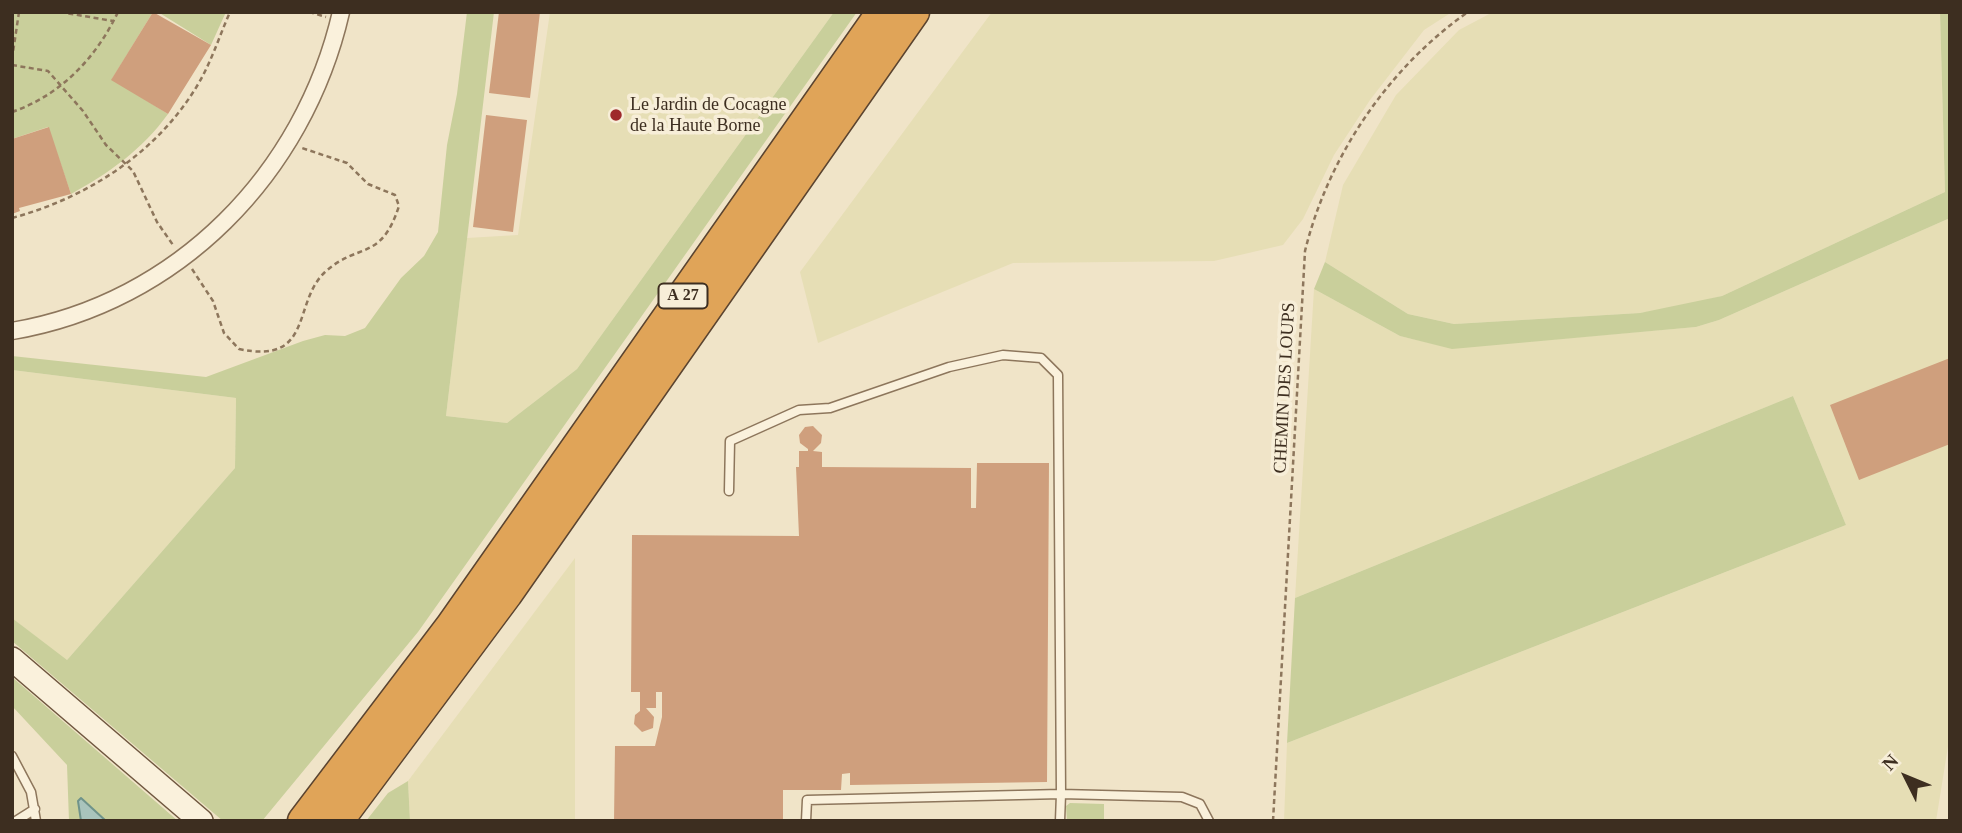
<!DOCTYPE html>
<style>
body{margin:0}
#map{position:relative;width:1962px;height:833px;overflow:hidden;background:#f0e4c8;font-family:"Times New Roman",serif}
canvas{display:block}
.frame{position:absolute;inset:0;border:14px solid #3d2e20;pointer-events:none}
.north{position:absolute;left:1871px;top:742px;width:70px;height:70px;-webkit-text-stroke:5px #f7eed8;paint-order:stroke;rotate:313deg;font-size:19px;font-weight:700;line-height:28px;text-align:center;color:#3d2e20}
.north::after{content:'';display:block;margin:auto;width:24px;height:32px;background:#3d2e20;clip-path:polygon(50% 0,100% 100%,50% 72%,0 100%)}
</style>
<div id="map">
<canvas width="1962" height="833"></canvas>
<div class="frame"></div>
<div class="north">N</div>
</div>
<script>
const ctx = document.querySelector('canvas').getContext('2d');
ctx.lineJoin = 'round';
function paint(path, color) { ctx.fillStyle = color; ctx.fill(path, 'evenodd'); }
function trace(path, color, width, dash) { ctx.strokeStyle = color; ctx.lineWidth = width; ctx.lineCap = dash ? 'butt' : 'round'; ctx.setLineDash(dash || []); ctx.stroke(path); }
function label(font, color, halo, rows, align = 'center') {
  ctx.font = font + ' "Times New Roman",serif'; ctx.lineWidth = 7; ctx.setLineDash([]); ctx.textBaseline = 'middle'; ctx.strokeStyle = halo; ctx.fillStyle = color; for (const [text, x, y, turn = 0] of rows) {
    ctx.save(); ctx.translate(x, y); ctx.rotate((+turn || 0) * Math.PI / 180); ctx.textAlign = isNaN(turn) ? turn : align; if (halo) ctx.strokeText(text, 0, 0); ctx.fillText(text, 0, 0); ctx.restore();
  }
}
const farmland = new Path2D(`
 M 550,12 L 834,12 L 577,369 L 507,423 L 446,416 L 467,238 L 518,235 Z
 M 992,12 L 1452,12 L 1424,30 L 1370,100 L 1334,155 L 1303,219 L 1283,245 L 1214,261 L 1013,263 L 818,343 L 800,272 Z
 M 1493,12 L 1940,12 L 1945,192 L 1722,296 L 1676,308 L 1640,313 L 1454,324 L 1408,314 L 1325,262 L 1343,185 L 1396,95 L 1459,30 Z
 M 1950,218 L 1950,734 L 1936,821 L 1284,821 L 1287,743 L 1846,525 L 1793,396 L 1295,598 L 1314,289 L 1400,336 L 1452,348 L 1696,327 L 1719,320 Z
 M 12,370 L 236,398 L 235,468 L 66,661 L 12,618 Z
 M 575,558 L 575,821 L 410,821 L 408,781 Z`);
const green = new Path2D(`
 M 12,12 L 153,12 L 112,79 L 168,114 C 142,150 109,173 71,194 L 48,127 L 12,139 Z
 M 158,12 L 226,12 L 211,45 Z
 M 467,12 L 494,12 L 446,416 L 507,423 L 577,369 L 834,12 L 857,12 L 418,632 L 262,821 L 223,821 L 12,641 L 12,618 L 67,660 L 235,468 L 236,398 L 12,370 L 12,356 L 206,377 L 303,341 L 325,335 L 345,336 L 365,328 L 401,278 L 424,256 L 438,232 L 447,145 L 457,94 Z
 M 1940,12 L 1950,12 L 1950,218 L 1719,320 L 1696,327 L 1452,349 L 1400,336 L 1314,289 L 1325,262 L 1408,314 L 1454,324 L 1640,313 L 1722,296 L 1945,192 Z
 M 1793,396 L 1846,525 L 1287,743 L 1295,598 Z
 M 12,677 L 178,821 L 69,821 L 67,765 L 12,706 Z
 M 408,781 L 410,821 L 366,821 L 388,793 Z
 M 1070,803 L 1104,804 L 1104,821 L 1067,821 L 1066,806 Z`);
const water = new Path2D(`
 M 81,798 L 106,821 L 81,821 L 78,801 Z`);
const building = new Path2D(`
 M 153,12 L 211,45 L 168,114 L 111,80 Z
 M 499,12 L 540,12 L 530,98 L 489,93 Z
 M 486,115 L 527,120 L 513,232 L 473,227 Z
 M 49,127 L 71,194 L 19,208 L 20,211 L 12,214 L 12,139 Z
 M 1950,358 L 1950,444 L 1859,480 L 1830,405 Z
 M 813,426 L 822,435 L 821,443 L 813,451 L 822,452 L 822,467 L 971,468 L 971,508 L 976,508 L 977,463 L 1049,463 L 1047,782 L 850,785 L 850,773 L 842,774 L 841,790 L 783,790 L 783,821 L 614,821 L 615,746 L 655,746 L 662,717 L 662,692 L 656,692 L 656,708 L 646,708 L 654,717 L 653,728 L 642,732 L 634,724 L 635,715 L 640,711 L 640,692 L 631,692 L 632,535 L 799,536 L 796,467 L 799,467 L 799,451 L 808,451 L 808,449 L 800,443 L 799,435 L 805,427 Z`);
const path = new Path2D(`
 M 60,12 L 113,21
 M 309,12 L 326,17
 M 12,59 L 19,12
 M 12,65 L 48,71 L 83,111 L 106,145 L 133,171 L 157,222 L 173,245
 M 12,112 C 61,95 96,58 118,12
 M 12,218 C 86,198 156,154 197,86 C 211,63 219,37 230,12
 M 192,269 L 213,301 L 224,333 L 239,349 C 314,365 292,303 325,272 C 358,242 381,262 399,206 L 395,195 L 368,184 L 347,163 L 302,148
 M 1273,821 L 1305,251 C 1328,157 1388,68 1468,12`);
const lane = new Path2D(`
 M 729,491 L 730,441 L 799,410 L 830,408 L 949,367 L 1003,355 L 1041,358 L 1058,375 L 1061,794 L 1182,797 L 1200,804 L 1209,821
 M 12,756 L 31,792 L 36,821
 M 16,821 L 35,809
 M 806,821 L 807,800 L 1061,794 L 1060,821`);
const street = new Path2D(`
 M 12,331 C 178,303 304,173 341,12`);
const secondary = new Path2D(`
 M 12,659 L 201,821`);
const highway = new Path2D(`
 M 303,821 L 451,626 L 882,12
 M 338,821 L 507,594 L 914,12`);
const markers = [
 [616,115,7,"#9e2a2b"]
];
const shields = [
 [683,296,49]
];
const shieldNames = [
 ["A 27",683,296]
];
const poiNames = [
 ["Le Jardin de Cocagne",630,105],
 ["de la Haute Borne",630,126]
];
const streetNames = [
 ["CHEMIN DES LOUPS",1285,388,-87]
];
paint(farmland, '#e6deb5');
paint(green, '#c9cf9b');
paint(water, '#a9c4bc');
trace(water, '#6f938a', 2);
paint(building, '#cf9f7d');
trace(lane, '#8d765c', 11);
trace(street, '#8d765c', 19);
trace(secondary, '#6f573f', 26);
trace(highway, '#5b4430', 33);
trace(path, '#8d765c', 2.5, [5, 3.5]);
trace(lane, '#faf1dc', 8);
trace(street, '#faf1dc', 16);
trace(secondary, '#faf1dc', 23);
trace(highway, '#e0a458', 30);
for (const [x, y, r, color] of markers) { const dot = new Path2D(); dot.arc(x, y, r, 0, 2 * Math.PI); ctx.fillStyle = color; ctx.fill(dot); trace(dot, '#f7eed8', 2.5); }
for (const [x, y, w] of shields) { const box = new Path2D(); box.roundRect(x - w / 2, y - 12.5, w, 25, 5); ctx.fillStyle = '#f7eed8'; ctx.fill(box); trace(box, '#3d2e20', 2); }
label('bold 16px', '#3d2e20', null, shieldNames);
label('18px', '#3d2e20', '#f7eed8', poiNames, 'left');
label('18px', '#3d2e20', '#f7eed8', streetNames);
</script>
